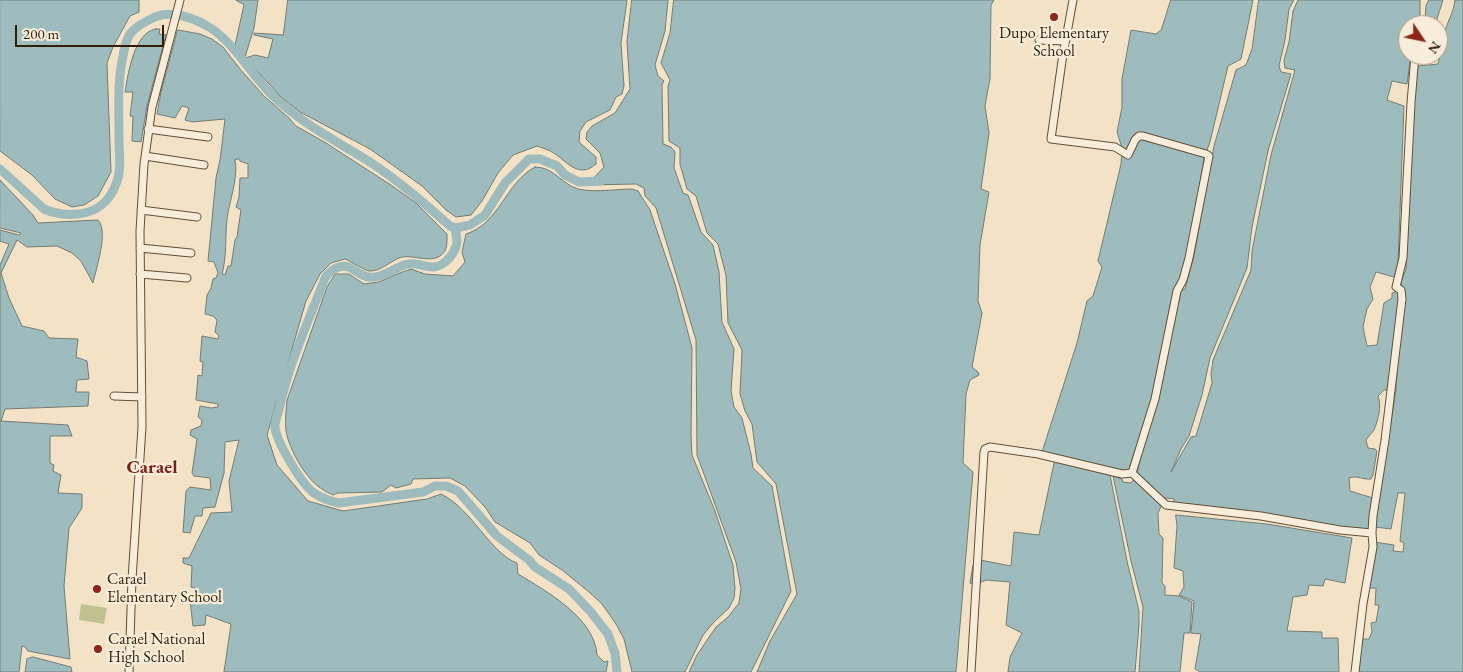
<!DOCTYPE html>
<style>
body{margin:0}
#map{position:relative;width:1463px;height:672px;overflow:hidden;background:#f4e2c7;font-family:"EB Garamond",serif}
canvas{display:block}
.north{position:absolute;left:1398px;top:15px;width:50px;height:50px;box-sizing:border-box;background:#f8ecdb;border:1px solid #a99a86;border-radius:50%;rotate:124deg;font-size:14px;font-weight:700;line-height:20px;text-align:center;color:#321e06}
.north::after{content:'';display:block;margin:auto;width:18px;height:22px;background:#8f2418;clip-path:polygon(50% 0,100% 100%,50% 72%,0 100%)}
.scale{position:absolute;left:15px;top:25px;width:149px;height:22px;box-sizing:border-box;border:2px solid #321e06;border-top:0;padding-left:6px;font-size:15px;line-height:18px;white-space:nowrap;color:#321e06;-webkit-text-stroke:4px #f8ecdb;paint-order:stroke}
</style>
<div id="map">
<canvas width="1463" height="672"></canvas>
<div class="north">N</div>
<div class="scale">200 m</div>
</div>
<script>
const ctx = document.querySelector('canvas').getContext('2d');
ctx.lineJoin = 'round';
function paint(path, color) { ctx.fillStyle = color; ctx.fill(path, 'evenodd'); }
function trace(path, color, width, dash) { ctx.strokeStyle = color; ctx.lineWidth = width; ctx.lineCap = dash ? 'butt' : 'round'; ctx.setLineDash(dash || []); ctx.stroke(path); }
function label(font, color, halo, rows, align = 'center') {
  ctx.font = font + ' "EB Garamond",serif'; ctx.lineWidth = 4.5; ctx.setLineDash([]); ctx.textBaseline = 'middle'; ctx.strokeStyle = halo; ctx.fillStyle = color; for (const [text, x, y, turn = 0] of rows) {
    ctx.save(); ctx.translate(x, y); ctx.rotate((+turn || 0) * Math.PI / 180); ctx.textAlign = isNaN(turn) ? turn : align; if (halo) ctx.strokeText(text, 0, 0); ctx.fillText(text, 0, 0); ctx.restore();
  }
}
const green = new Path2D(`
 M 81,604 L 107,608 L 104,624 L 79,620 Z`);
const water = new Path2D(`
 M 0,0 L 139,0 L 139,12 L 130,16 L 113,47 L 107,63 L 111,172 L 98,196 L 84,205 L 72,207 L 55,199 L 32,175 L 0,151 Z
 M 236,0 L 258,0 L 254,28 L 245,57 L 235,45 L 244,5 Z
 M 288,0 L 627,0 L 621,43 L 624,86 L 622,94 L 616,97 L 610,110 L 586,122 L 580,131 L 579,142 L 596,157 L 596,164 C 578,180 566,160 552,152 C 547,149 542,148 537,146 L 513,155 L 498,173 L 482,201 L 471,215 L 456,217 L 446,210 L 422,186 L 370,149 L 300,112 L 281,97 L 245,58 L 255,55 L 268,58 L 273,39 L 254,35 L 254,33 L 283,35 Z
 M 632,0 L 668,0 L 665,31 L 655,65 L 658,76 L 664,81 L 662,85 L 663,144 L 671,147 L 675,152 L 674,168 L 683,193 L 688,195 L 701,232 L 713,245 L 719,272 L 722,322 L 734,349 L 731,391 L 734,407 L 742,418 L 751,454 L 753,468 L 772,486 L 791,591 L 751,672 L 689,672 L 697,655 L 716,627 L 728,617 L 739,603 L 741,589 L 736,562 L 697,455 L 696,340 L 656,208 L 645,196 L 644,188 L 636,184 L 587,185 L 604,167 L 600,153 L 586,139 L 587,132 L 592,126 L 615,113 L 630,89 L 627,42 Z
 M 674,0 L 994,0 L 991,5 L 990,79 L 985,106 L 989,133 L 981,189 L 989,192 L 980,245 L 978,301 L 982,313 L 972,367 L 978,372 L 979,375 L 970,380 L 966,394 L 963,463 L 973,472 L 956,672 L 757,672 L 770,641 L 797,594 L 776,484 L 757,462 L 752,424 L 745,411 L 740,394 L 742,350 L 728,323 L 726,275 L 718,244 L 707,233 L 696,196 L 687,189 L 680,164 L 680,148 L 669,141 L 668,86 L 670,80 L 661,63 L 670,33 Z
 M 1171,0 L 1253,0 L 1241,59 L 1228,66 L 1210,142 L 1204,158 L 1189,250 L 1151,402 L 1129,469 L 1127,472 L 1109,470 L 1127,561 L 1139,611 L 1139,625 L 1135,672 L 1008,672 L 1010,657 L 1022,633 L 1006,625 L 1010,582 L 986,580 L 974,585 L 970,583 L 973,565 L 979,566 L 980,560 L 1011,566 L 1014,532 L 1039,535 L 1055,458 L 1042,452 L 1077,343 L 1087,301 L 1093,296 L 1102,267 L 1098,261 L 1121,164 L 1122,148 L 1117,132 L 1122,107 L 1122,79 L 1131,30 L 1156,34 L 1161,30 Z
 M 1259,0 L 1294,0 L 1289,9 L 1285,40 L 1279,66 L 1281,72 L 1291,74 L 1268,151 L 1252,227 L 1247,268 L 1210,358 L 1202,395 L 1189,436 L 1181,449 L 1171,472 L 1191,437 L 1196,436 L 1212,383 L 1211,374 L 1213,360 L 1251,270 L 1252,251 L 1271,155 L 1295,70 L 1285,68 L 1284,60 L 1289,42 L 1293,11 L 1298,0 L 1420,0 L 1420,19 L 1418,25 L 1408,25 L 1408,55 L 1411,55 L 1407,84 L 1392,81 L 1387,100 L 1404,106 L 1398,265 L 1394,277 L 1376,272 L 1370,287 L 1373,299 L 1367,309 L 1363,327 L 1367,346 L 1377,345 L 1384,303 L 1392,298 L 1392,293 L 1398,291 L 1400,300 L 1389,390 L 1384,390 L 1378,396 C 1382,406 1378,420 1374,430 C 1372,433 1369,436 1366,440 L 1368,448 L 1375,449 L 1377,451 L 1373,475 L 1371,479 C 1362,480 1359,475 1349,478 L 1350,491 L 1373,498 L 1368,532 L 1175,509 L 1174,499 L 1165,498 L 1158,513 L 1159,534 L 1163,538 L 1162,583 L 1165,586 L 1165,595 L 1179,596 L 1192,602 L 1190,633 L 1184,633 L 1180,672 L 1139,672 L 1143,607 L 1131,561 L 1113,476 L 1122,479 L 1123,482 L 1131,483 L 1136,477 L 1181,291 L 1185,289 L 1194,256 L 1214,146 L 1236,70 L 1246,65 L 1252,49 Z
 M 1429,0 L 1443,0 L 1435,25 L 1425,20 L 1426,6 Z
 M 1455,0 L 1463,0 L 1463,672 L 1356,672 L 1360,639 L 1369,639 L 1372,632 L 1371,623 L 1376,622 L 1379,605 L 1375,605 L 1376,588 L 1368,588 L 1374,542 L 1394,545 L 1393,551 L 1403,552 L 1404,543 L 1400,541 L 1405,493 L 1398,493 L 1391,529 L 1375,527 L 1396,389 L 1399,339 L 1405,298 L 1401,282 L 1406,269 L 1408,198 L 1412,146 L 1413,102 L 1418,66 L 1438,64 C 1441,55 1441,46 1444,36 C 1446,23 1454,13 1455,0 Z
 M 156,29 L 160,29 L 159,34 L 166,35 L 147,106 L 141,142 L 132,141 L 133,116 L 130,116 L 133,92 L 125,92 C 128,74 134,32 156,29 Z
 M 178,30 L 200,34 L 212,39 L 223,47 L 240,69 L 264,96 L 289,118 L 296,126 L 326,143 L 391,185 L 416,203 L 447,234 C 447,242 448,251 440,256 C 430,263 414,255 402,257 C 391,260 381,272 369,271 C 364,270 352,262 345,259 L 331,263 L 320,274 L 306,301 L 267,435 L 277,465 L 308,501 L 343,511 L 427,499 L 441,494 C 471,508 491,554 517,563 L 518,574 C 546,591 595,618 597,655 L 604,662 L 608,661 L 606,672 L 224,672 L 231,624 L 206,615 L 205,625 L 193,626 L 190,600 L 195,601 L 195,588 L 191,587 L 192,566 L 183,563 L 183,558 L 189,558 L 211,513 L 232,512 L 229,481 L 239,440 L 225,442 L 224,473 L 215,507 L 203,508 L 202,516 L 195,516 L 190,533 L 183,532 L 186,491 L 190,487 L 211,490 L 210,478 L 194,476 L 192,473 L 197,439 L 190,435 L 191,430 L 201,426 L 202,420 L 198,417 L 200,406 L 211,408 L 218,407 L 218,404 L 196,400 L 198,375 L 202,376 L 203,362 L 200,361 L 202,336 L 218,339 L 219,336 L 215,332 L 217,320 L 213,316 L 205,314 L 207,295 L 211,288 L 213,279 L 216,278 L 218,273 L 214,262 L 208,261 L 216,178 L 220,160 L 225,119 L 192,122 L 185,120 L 189,108 L 182,106 L 175,118 L 157,114 L 161,92 ZM 239,159 L 240,161 L 248,164 L 248,178 L 240,178 L 239,197 L 236,207 L 241,210 L 237,237 L 235,240 L 231,266 L 228,266 L 225,275 L 222,274 C 227,256 225,237 227,219 C 229,202 239,176 235,160 Z
 M 535,167 C 552,167 559,180 573,187 C 587,194 616,189 632,189 L 638,191 L 650,210 L 675,284 L 692,348 L 691,435 L 692,455 L 715,511 L 733,565 L 735,588 L 734,598 L 729,608 L 714,622 L 703,635 L 685,672 L 632,672 L 624,639 L 616,624 L 602,604 L 589,592 L 562,570 L 539,555 L 530,543 L 495,522 L 485,507 L 465,486 L 450,478 L 413,479 L 411,484 L 396,488 L 391,485 L 382,492 L 338,493 L 333,495 C 328,493 323,490 319,487 C 305,477 289,449 286,431 C 285,421 286,411 287,400 L 327,287 L 335,274 L 349,274 L 364,284 L 379,282 L 397,274 L 411,269 L 425,274 L 453,276 L 465,262 L 462,252 L 466,234 C 500,223 505,183 535,167 Z
 M 0,180 L 33,215 L 38,223 L 98,220 C 109,231 96,269 93,283 L 81,261 L 72,253 L 57,246 L 27,247 L 17,240 L 1,273 L 9,298 L 22,326 L 44,331 L 49,338 L 78,339 L 76,357 L 87,361 L 89,379 L 77,380 L 76,392 L 89,392 L 88,406 L 5,409 L 1,421 L 68,425 L 72,436 L 50,436 L 50,463 L 54,465 L 53,471 L 61,475 L 58,493 L 82,494 L 82,508 L 69,528 L 64,586 L 70,659 L 28,651 L 25,647 L 22,646 L 19,672 L 0,672 L 0,265 L 9,244 L 0,241 L 0,230 L 19,235 L 21,233 L 0,228 Z
 M 1176,515 L 1267,524 L 1352,538 L 1345,583 L 1325,579 L 1323,586 L 1309,585 L 1307,595 L 1293,597 L 1287,631 L 1322,632 L 1322,638 L 1338,638 L 1339,672 L 1200,672 L 1195,669 L 1201,634 L 1191,633 L 1194,601 L 1179,595 L 1184,587 L 1183,571 L 1174,568 L 1177,526 Z
 M 33,657 L 71,667 L 72,672 L 25,672 L 27,659 Z`);
const river = new Path2D(`
 M 0,169 L 44,209 C 58,215 73,216 88,212 C 102,208 111,197 116,184 C 122,170 119,153 119,139 C 119,111 117,83 123,56 C 124,49 126,40 130,34 C 136,26 146,21 155,17 C 172,10 194,18 209,27 C 235,43 251,75 273,96 C 302,124 337,141 370,162 C 399,181 424,203 450,226 L 455,228 L 470,225 L 485,215 L 505,183 L 529,159 L 540,159 L 557,166 L 565,175 L 579,182 L 601,181
 M 455,228 C 456,233 457,239 457,243 C 455,253 445,266 434,267 C 424,267 414,261 404,265 C 393,269 381,279 368,277 C 362,276 356,271 351,268 C 341,263 330,270 325,278 C 309,320 290,361 280,405 C 279,411 275,420 275,427 C 276,441 302,485 314,493 C 321,498 330,501 339,503 L 423,492 L 435,486 L 446,486 L 458,491 L 497,536 L 529,560 L 535,567 L 569,589 L 590,611 L 608,634 L 615,653 L 617,672`);
const minor = new Path2D(`
 M 1073,0 L 1062,61 L 1051,139 L 1115,147 L 1128,155 L 1135,140 L 1139,136 L 1143,136 L 1206,154 L 1209,156 L 1189,258 L 1183,280 L 1177,291 L 1155,399 L 1132,473
 M 1421,25 L 1422,23 L 1427,25
 M 1039,40 L 1065,41
 M 148,129 L 208,137
 M 145,156 L 204,165
 M 141,210 L 197,217
 M 140,248 L 191,253
 M 140,274 L 187,278
 M 114,396 L 142,397
 M 1132,473 L 1166,505 L 1261,516 L 1340,530 L 1372,533 L 1373,516 L 1385,440 L 1402,299 L 1401,290 L 1396,287 L 1403,258 L 1411,103 L 1415,55
 M 129,672 L 132,579 L 142,427 L 140,231 L 144,164 L 152,107 L 180,0
 M 971,672 L 984,452 L 985,449 L 990,447 L 1038,454 L 1122,474 L 1132,473
 M 1355,672 L 1363,604 L 1373,547 L 1372,533`);
const markers = [
 [1054,17,5,"#8f2418"],
 [97,589,5,"#8f2418"],
 [98,649,5,"#8f2418"]
];
const poiNames = [
 ["Dupo Elementary",1054,34,"center"],
 ["School",1054,52,"center"],
 ["Carael",107,580],
 ["Elementary School",107,598],
 ["Carael National",108,640],
 ["High School",108,658]
];
const quarterNames = [
 ["Carael",152,468]
];
paint(green, '#c0c292');
paint(water, '#9ebcbd');
trace(water, '#737d74', 1);
trace(river, '#9ebcbd', 9);
trace(minor, '#624f36', 9);
trace(minor, '#f8ecdb', 7);
for (const [x, y, r, color] of markers) { const dot = new Path2D(); dot.arc(x, y, r, 0, 2 * Math.PI); ctx.fillStyle = color; ctx.fill(dot); trace(dot, '#f8ecdb', 2); }
label('16px', '#321e06', '#f8ecdb', poiNames, 'left');
label('bold 19px', '#7a1f14', '#f8ecdb', quarterNames);
</script>
